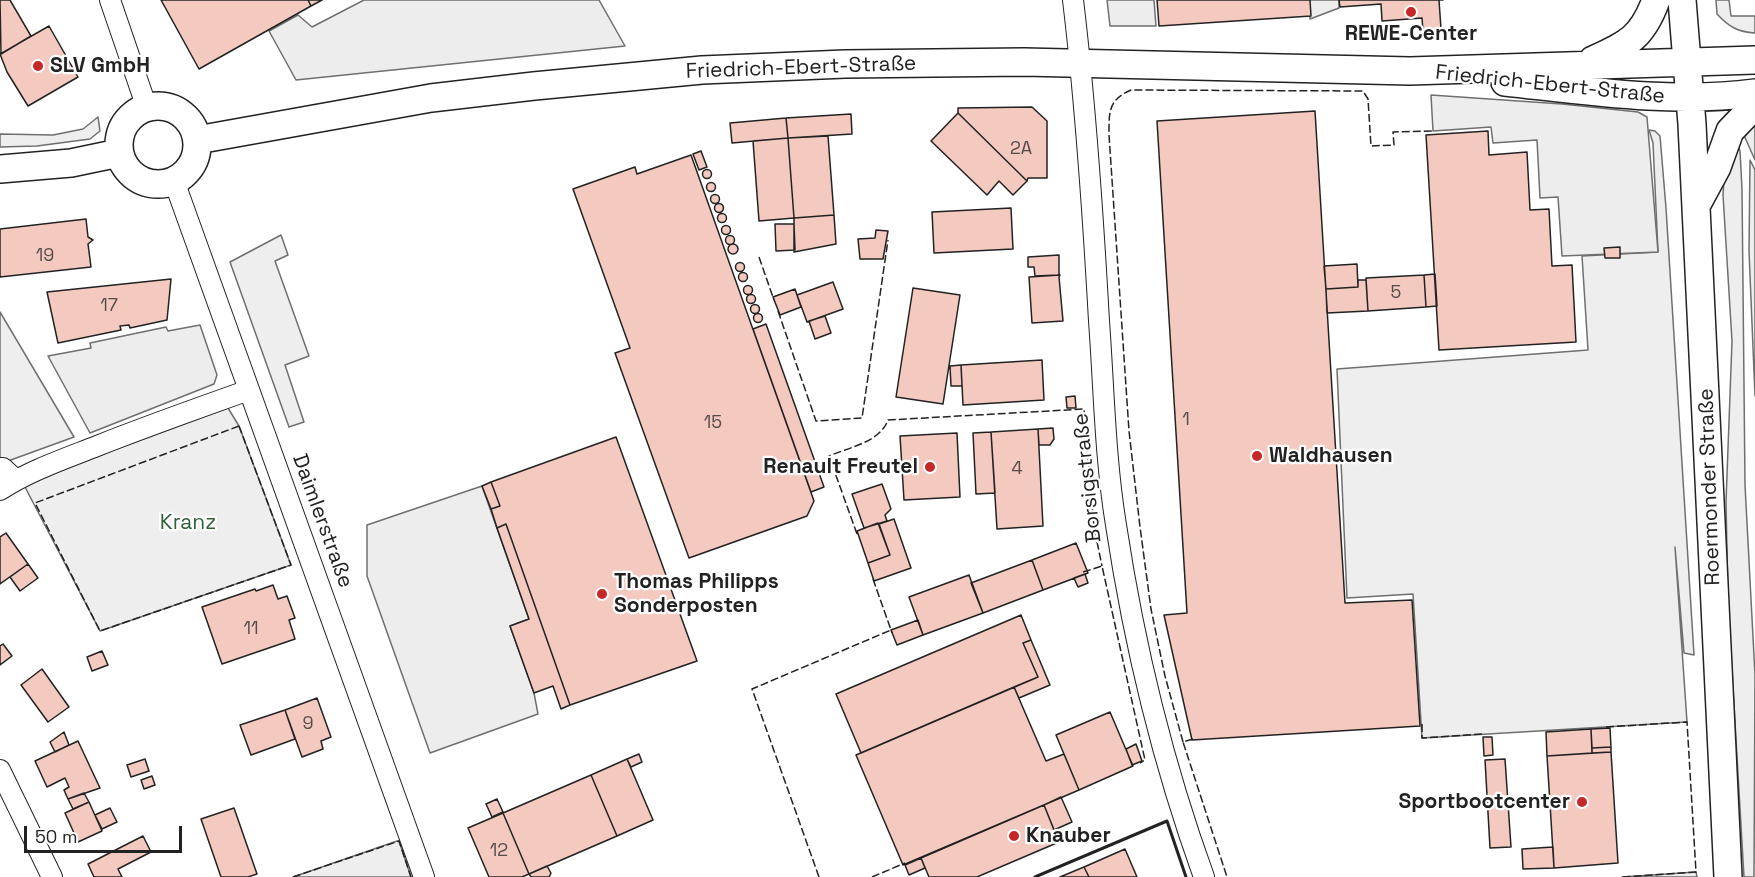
<!DOCTYPE html>
<meta charset="utf-8">
<style>
body{margin:0}
#map{position:relative;width:1755px;height:877px;overflow:hidden;background:#fff;font-family:"Space Grotesk",sans-serif}
canvas{display:block}
.scale{position:absolute;left:24px;top:826px;width:158px;height:27px;box-sizing:border-box;border:3px solid #222;border-top:0;padding-left:8px;font-size:18px;line-height:21px;white-space:nowrap;color:#222;-webkit-text-stroke:4px #fff;paint-order:stroke}
</style>
<div id="map">
<canvas width="1755" height="877"></canvas>
<div class="scale">50 m</div>
</div>
<script>
const ctx = document.querySelector('canvas').getContext('2d');
ctx.lineJoin = 'round';
function paint(path, color) { ctx.fillStyle = color; ctx.fill(path, 'evenodd'); }
function trace(path, color, width, dash) { ctx.strokeStyle = color; ctx.lineWidth = width; ctx.lineCap = dash ? 'butt' : 'round'; ctx.setLineDash(dash || []); ctx.stroke(path); }
function label(font, color, halo, rows, align = 'center') {
  ctx.font = font + ' "Space Grotesk",sans-serif'; ctx.lineWidth = 4.5; ctx.setLineDash([]); ctx.textBaseline = 'middle'; ctx.strokeStyle = halo; ctx.fillStyle = color; for (const [text, x, y, turn = 0] of rows) {
    ctx.save(); ctx.translate(x, y); ctx.rotate((+turn || 0) * Math.PI / 180); ctx.textAlign = isNaN(turn) ? turn : align; if (halo) ctx.strokeText(text, 0, 0); ctx.fillText(text, 0, 0); ctx.restore();
  }
}
const green = new Path2D(`
 M 1716,0 L 1729,0 L 1731,16 L 1755,16 L 1755,33 C 1738,32 1729,27 1717,14 Z
 M 1755,113 L 1755,160 L 1743,133 Z
 M 98,117 L 100,131 L 90,139 L 37,146 L 0,147 L 0,134 L 53,135 L 83,129 Z
 M 1649,130 L 1655,131 L 1660,136 L 1666,208 L 1694,655 L 1684,653 L 1675,547 L 1687,722 L 1422,738 L 1413,594 L 1347,598 L 1337,369 L 1588,350 L 1582,256 L 1658,252 L 1653,143 Z
 M 1737,143 L 1740,151 L 1742,189 L 1745,485 L 1755,675 L 1754,877 L 1744,877 L 1728,602 L 1726,502 L 1732,341 L 1723,195 L 1725,162 Z
 M 1750,160 L 1755,170 L 1755,396 L 1749,251 Z
 M 281,235 L 288,255 L 275,261 L 309,356 L 285,365 L 304,422 L 289,427 L 230,262 Z
 M 0,312 L 74,437 L 8,461 L 0,461 Z
 M 228,408 L 239,426 L 291,565 L 100,631 L 25,487 L 33,480 Z
 M 399,841 L 411,877 L 293,877 L 397,841 Z`);
const parking = new Path2D(`
 M 364,0 L 599,0 L 625,46 L 296,80 L 269,31 L 298,15 L 312,27 Z
 M 1107,0 L 1154,0 L 1156,26 L 1110,26 Z
 M 1309,0 L 1339,0 L 1339,8 L 1310,19 Z
 M 1431,95 L 1562,104 L 1638,112 L 1647,117 L 1658,252 L 1562,256 L 1558,197 L 1540,198 L 1537,140 L 1493,143 L 1491,127 L 1433,131 Z
 M 200,325 L 217,375 L 214,384 L 90,433 L 48,356 L 91,348 L 90,343 L 166,327 L 168,331 Z
 M 482,486 L 529,619 L 510,626 L 534,693 L 538,714 L 430,753 L 367,576 L 367,525 Z
 M 1696,872 L 1697,877 L 1622,877 Z`);
const building = new Path2D(`
 M 0,0 L 10,0 L 31,36 L 1,54 Z
 M 161,0 L 308,0 L 311,6 L 199,69 Z
 M 308,0 L 322,0 L 311,6 Z
 M 1157,0 L 1310,0 L 1311,16 L 1159,26 Z
 M 1339,0 L 1443,0 L 1439,0 L 1441,29 L 1423,31 L 1422,18 L 1382,21 L 1381,4 L 1340,7 Z
 M 49,26 L 78,77 L 28,106 L 7,72 L 0,54 Z
 M 1032,107 L 1047,121 L 1047,178 L 1028,178 L 1027,181 L 958,113 L 958,108 Z
 M 1315,111 L 1345,603 L 1412,600 L 1420,726 L 1192,740 L 1164,615 L 1187,613 L 1157,121 Z
 M 958,113 L 1027,181 L 1013,195 L 999,181 L 987,195 L 931,141 Z
 M 851,114 L 852,134 L 788,138 L 786,118 Z
 M 786,118 L 788,138 L 732,143 L 730,123 Z
 M 1488,131 L 1489,155 L 1527,152 L 1530,210 L 1549,209 L 1552,266 L 1572,265 L 1576,342 L 1439,350 L 1426,135 Z
 M 828,136 L 834,215 L 794,218 L 788,138 Z
 M 788,138 L 794,218 L 759,221 L 753,141 Z
 M 701,151 L 707,167 L 699,170 L 693,154 Z
 M 691,155 L 814,501 L 807,516 L 689,558 L 615,353 L 630,348 L 573,189 L 635,167 L 637,174 Z
 M702.5 174a4.5 4.5 0 1 1 9 0a4.5 4.5 0 1 1-9 0Z
 M706.5 187a4.5 4.5 0 1 1 9 0a4.5 4.5 0 1 1-9 0Z
 M710.5 199a4.5 4.5 0 1 1 9 0a4.5 4.5 0 1 1-9 0Z
 M714.5 208a4.5 4.5 0 1 1 9 0a4.5 4.5 0 1 1-9 0Z
 M 1011,208 L 1013,249 L 934,253 L 932,212 Z
 M717.5 218a4.5 4.5 0 1 1 9 0a4.5 4.5 0 1 1-9 0Z
 M 834,215 L 836,244 L 794,252 L 794,218 Z
 M 86,219 L 88,237 L 93,240 L 88,244 L 91,267 L 0,277 L 0,229 Z
 M 775,224 L 794,224 L 795,250 L 776,251 Z
 M721.5 230a4.5 4.5 0 1 1 9 0a4.5 4.5 0 1 1-9 0Z
 M 876,230 L 888,231 L 883,259 L 860,259 L 858,239 L 875,238 Z
 M725.5 240a4.5 4.5 0 1 1 9 0a4.5 4.5 0 1 1-9 0Z
 M728 249a5 5 0 1 1 10 0a5 5 0 1 1-10 0Z
 M 1620,247 L 1620,258 L 1605,258 L 1604,248 Z
 M 1059,255 L 1059,275 L 1035,276 L 1034,267 L 1028,267 L 1028,257 Z
 M735.5 267a4.5 4.5 0 1 1 9 0a4.5 4.5 0 1 1-9 0Z
 M 1357,264 L 1358,287 L 1326,289 L 1324,266 Z
 M738.5 277a4.5 4.5 0 1 1 9 0a4.5 4.5 0 1 1-9 0Z
 M 1435,274 L 1437,306 L 1426,307 L 1424,275 Z
 M 1060,275 L 1059,277 L 1063,321 L 1032,323 L 1029,277 Z
 M 1424,275 L 1426,307 L 1368,311 L 1366,278 Z
 M 171,279 L 167,320 L 130,328 L 129,325 L 120,326 L 121,330 L 58,343 L 47,292 Z
 M 1358,280 L 1366,280 L 1368,311 L 1327,313 L 1326,289 L 1358,287 Z
 M 833,282 L 843,309 L 807,322 L 797,295 Z
 M743.5 290a4.5 4.5 0 1 1 9 0a4.5 4.5 0 1 1-9 0Z
 M 913,288 L 960,295 L 943,404 L 896,397 Z
 M 795,289 L 801,307 L 780,315 L 773,297 Z
 M746.5 299a4.5 4.5 0 1 1 9 0a4.5 4.5 0 1 1-9 0Z
 M750.5 309a4.5 4.5 0 1 1 9 0a4.5 4.5 0 1 1-9 0Z
 M753.5 318a4.5 4.5 0 1 1 9 0a4.5 4.5 0 1 1-9 0Z
 M 825,316 L 831,333 L 815,339 L 809,321 Z
 M 766,324 L 824,487 L 811,492 L 753,329 Z
 M 1042,360 L 1044,400 L 963,405 L 961,365 Z
 M 961,365 L 962,386 L 951,386 L 950,366 Z
 M 1075,396 L 1076,408 L 1067,408 L 1066,397 Z
 M 1053,428 L 1054,439 L 1050,445 L 1039,445 L 1038,429 Z
 M 1038,429 L 1043,526 L 997,529 L 991,432 Z
 M 991,432 L 995,493 L 976,494 L 973,433 Z
 M 957,433 L 960,497 L 904,500 L 900,436 Z
 M 616,437 L 697,661 L 570,705 L 506,524 L 497,528 L 491,509 L 500,506 L 491,482 Z
 M 491,482 L 500,506 L 491,509 L 482,486 Z
 M 882,484 L 891,509 L 885,515 L 887,521 L 864,528 L 852,494 Z
 M 894,519 L 911,568 L 874,581 L 868,563 L 890,555 L 879,524 Z
 M 878,523 L 890,555 L 868,563 L 857,531 Z
 M 506,524 L 570,705 L 561,709 L 553,686 L 534,693 L 510,626 L 529,619 L 497,528 Z
 M 6,533 L 28,564 L 0,584 L 0,537 Z
 M 1076,543 L 1088,573 L 1043,590 L 1032,560 Z
 M 1032,560 L 1043,590 L 983,613 L 971,583 Z
 M 28,564 L 38,578 L 20,591 L 10,577 Z
 M 1085,574 L 1088,583 L 1078,587 L 1074,578 Z
 M 969,575 L 983,613 L 923,635 L 909,597 Z
 M 273,585 L 278,599 L 287,596 L 295,618 L 289,620 L 295,639 L 222,664 L 202,607 L 255,589 L 256,591 Z
 M 1021,615 L 1031,640 L 1023,643 L 1038,677 L 861,753 L 836,694 Z
 M 918,620 L 923,635 L 897,645 L 891,630 Z
 M 1031,640 L 1050,685 L 1019,698 L 1014,687 L 1038,677 L 1023,643 Z
 M 3,644 L 12,656 L 0,665 L 0,646 Z
 M 102,651 L 108,665 L 92,671 L 87,657 Z
 M 42,669 L 69,707 L 48,722 L 21,685 Z
 M 1014,687 L 1046,761 L 1064,754 L 1079,790 L 903,865 L 856,755 Z
 M 317,698 L 331,737 L 321,741 L 323,749 L 302,757 L 285,710 Z
 M 285,710 L 295,739 L 251,755 L 240,725 Z
 M 1110,712 L 1133,766 L 1079,790 L 1056,735 Z
 M 1610,728 L 1611,747 L 1592,748 L 1591,729 Z
 M 1591,729 L 1592,753 L 1547,756 L 1546,732 Z
 M 64,732 L 69,745 L 55,752 L 50,742 Z
 M 1483,737 L 1492,737 L 1493,755 L 1484,756 Z
 M 78,741 L 100,788 L 68,799 L 64,790 L 69,787 L 65,778 L 47,787 L 35,761 Z
 M 1136,744 L 1142,761 L 1132,765 L 1126,749 Z
 M 1611,747 L 1611,752 L 1592,753 L 1592,748 Z
 M 1611,752 L 1618,863 L 1554,868 L 1547,756 Z
 M 639,754 L 642,762 L 631,767 L 627,759 Z
 M 145,759 L 149,771 L 131,777 L 127,765 Z
 M 627,759 L 653,820 L 617,836 L 591,775 Z
 M 1505,759 L 1511,847 L 1490,848 L 1485,760 Z
 M 591,775 L 617,836 L 529,874 L 503,813 Z
 M 152,776 L 155,785 L 144,789 L 141,780 Z
 M 84,793 L 89,802 L 73,809 L 68,799 Z
 M 1061,797 L 1072,822 L 1054,830 L 1044,805 Z
 M 497,799 L 503,812 L 492,817 L 486,804 Z
 M 89,802 L 102,831 L 78,842 L 65,813 Z
 M 1044,805 L 1059,842 L 977,877 L 929,877 L 921,858 Z
 M 110,808 L 117,822 L 102,829 L 95,815 Z
 M 234,808 L 257,874 L 248,877 L 221,877 L 201,819 Z
 M 503,813 L 529,874 L 522,877 L 489,877 L 468,828 Z
 M 143,836 L 151,852 L 118,869 L 122,877 L 94,877 L 88,864 Z
 M 1553,847 L 1554,868 L 1523,869 L 1522,849 Z
 M 1125,849 L 1137,877 L 1089,877 L 1084,867 Z
 M 921,858 L 925,868 L 909,875 L 905,865 Z
 M 547,866 L 551,873 L 549,877 L 531,877 L 529,874 Z
 M 1084,867 L 1089,877 L 1060,877 Z`);
const street = new Path2D(`
 M 110,0 L 147,108
 M 1073,0 C 1086,107 1093,214 1099,321 C 1104,389 1105,458 1116,525 C 1134,644 1163,764 1204,877
 M 174,181 L 424,877
 M 0,468 L 3,468 L 16,480
 M 0,490 C 29,471 64,459 97,446 C 147,426 198,408 249,390
 M 0,770 L 52,877`);
const secondary = new Path2D(`
 M 1682,0 L 1692,124 L 1728,877
 M 1593,60 C 1628,44 1642,38 1656,0
 M 1505,82 C 1588,91 1672,104 1755,93
 M119 145a39 39 0 1 1 78 0a39 39 0 1 1-78 0Z
 M 197,140 L 431,98 L 534,86 L 702,70 L 845,64 L 1024,62 L 1410,71 L 1755,60
 M 0,169 L 71,163 L 119,153
 M 1697,204 L 1717,167 L 1730,131 L 1755,105`);
const fence = new Path2D(`
 M 759,257 L 774,300
 M 778,311 L 816,421 L 862,418 L 888,240
 M 239,426 L 291,565 L 100,631 L 35,503 Z
 M 857,534 L 829,456 C 850,447 880,442 888,420 L 1084,409 L 1094,527 L 1102,566
 M 1083,572 L 1102,566 L 1145,760 L 1140,763
 M 873,579 L 891,630
 M 1422,724 L 1422,738 L 1483,734
 M 1606,727 L 1687,722 L 1696,872 L 1622,877
 M 1193,739 L 1183,742 L 1227,877
 M 1183,742 L 1165,676 L 1151,609 L 1140,527 L 1129,431 L 1109,135 C 1109,112 1108,100 1131,90 L 1363,91 L 1368,99 L 1371,146 L 1394,145 L 1393,132 L 1433,131
 M 293,877 L 399,841 L 411,877
 M 819,877 L 752,689 L 891,630 L 892,633
 M 872,877 L 905,863`);
const wall = new Path2D(`
 M 1035,877 L 1167,821 L 1186,877`);
const markers = [
 [1411,12,6,"#c62828"],
 [38,66,6,"#c62828"],
 [1257,456,6,"#c62828"],
 [930,467,6,"#c62828"],
 [602,594,6,"#c62828"],
 [1582,802,6,"#c62828"],
 [1014,836,6,"#c62828"]
];
const numberNames = [
 ["2A",1021,149],
 ["19",45,256],
 ["5",1396,293],
 ["17",109,306],
 ["1",1186,420],
 ["15",713,423],
 ["4",1017,469],
 ["11",251,629],
 ["9",308,724],
 ["12",499,851]
];
const poiNames = [
 ["REWE-Center",1411,34,"center"],
 ["SLV GmbH",50,66],
 ["Waldhausen",1269,456],
 ["Renault Freutel",918,467,"right"],
 ["Thomas Philipps",614,582],
 ["Sonderposten",614,606],
 ["Sportbootcenter",1570,802,"right"],
 ["Knauber",1026,836]
];
const streetNames = [
 ["Friedrich-Ebert-Straße",801,68,-2],
 ["Friedrich-Ebert-Straße",1550,85,6],
 ["Borsigstraße",1088,478,-96],
 ["Roermonder Straße",1710,487,-92],
 ["Daimlerstraße",322,521,70]
];
const parkNames = [
 ["Kranz",188,523]
];
paint(green, '#eee');
trace(green, '#6f6f6f', 1.5);
paint(parking, '#ededed');
trace(parking, '#6f6f6f', 1.5);
paint(building, '#f3c9c0');
trace(building, '#222', 1.5);
trace(street, '#222', 22);
trace(secondary, '#222', 30);
trace(street, '#fff', 20);
trace(secondary, '#fff', 27);
trace(fence, '#222', 1.5, [8, 3]);
trace(wall, '#222', 3);
for (const [x, y, r, color] of markers) { const dot = new Path2D(); dot.arc(x, y, r, 0, 2 * Math.PI); ctx.fillStyle = color; ctx.fill(dot); trace(dot, '#fff', 2); }
label('18px', '#564c4a', null, numberNames);
label('bold 21px', '#222', '#fff', poiNames, 'left');
label('21px', '#222', '#fff', streetNames);
label('21px', '#2f5e38', '#fff', parkNames);
</script>
